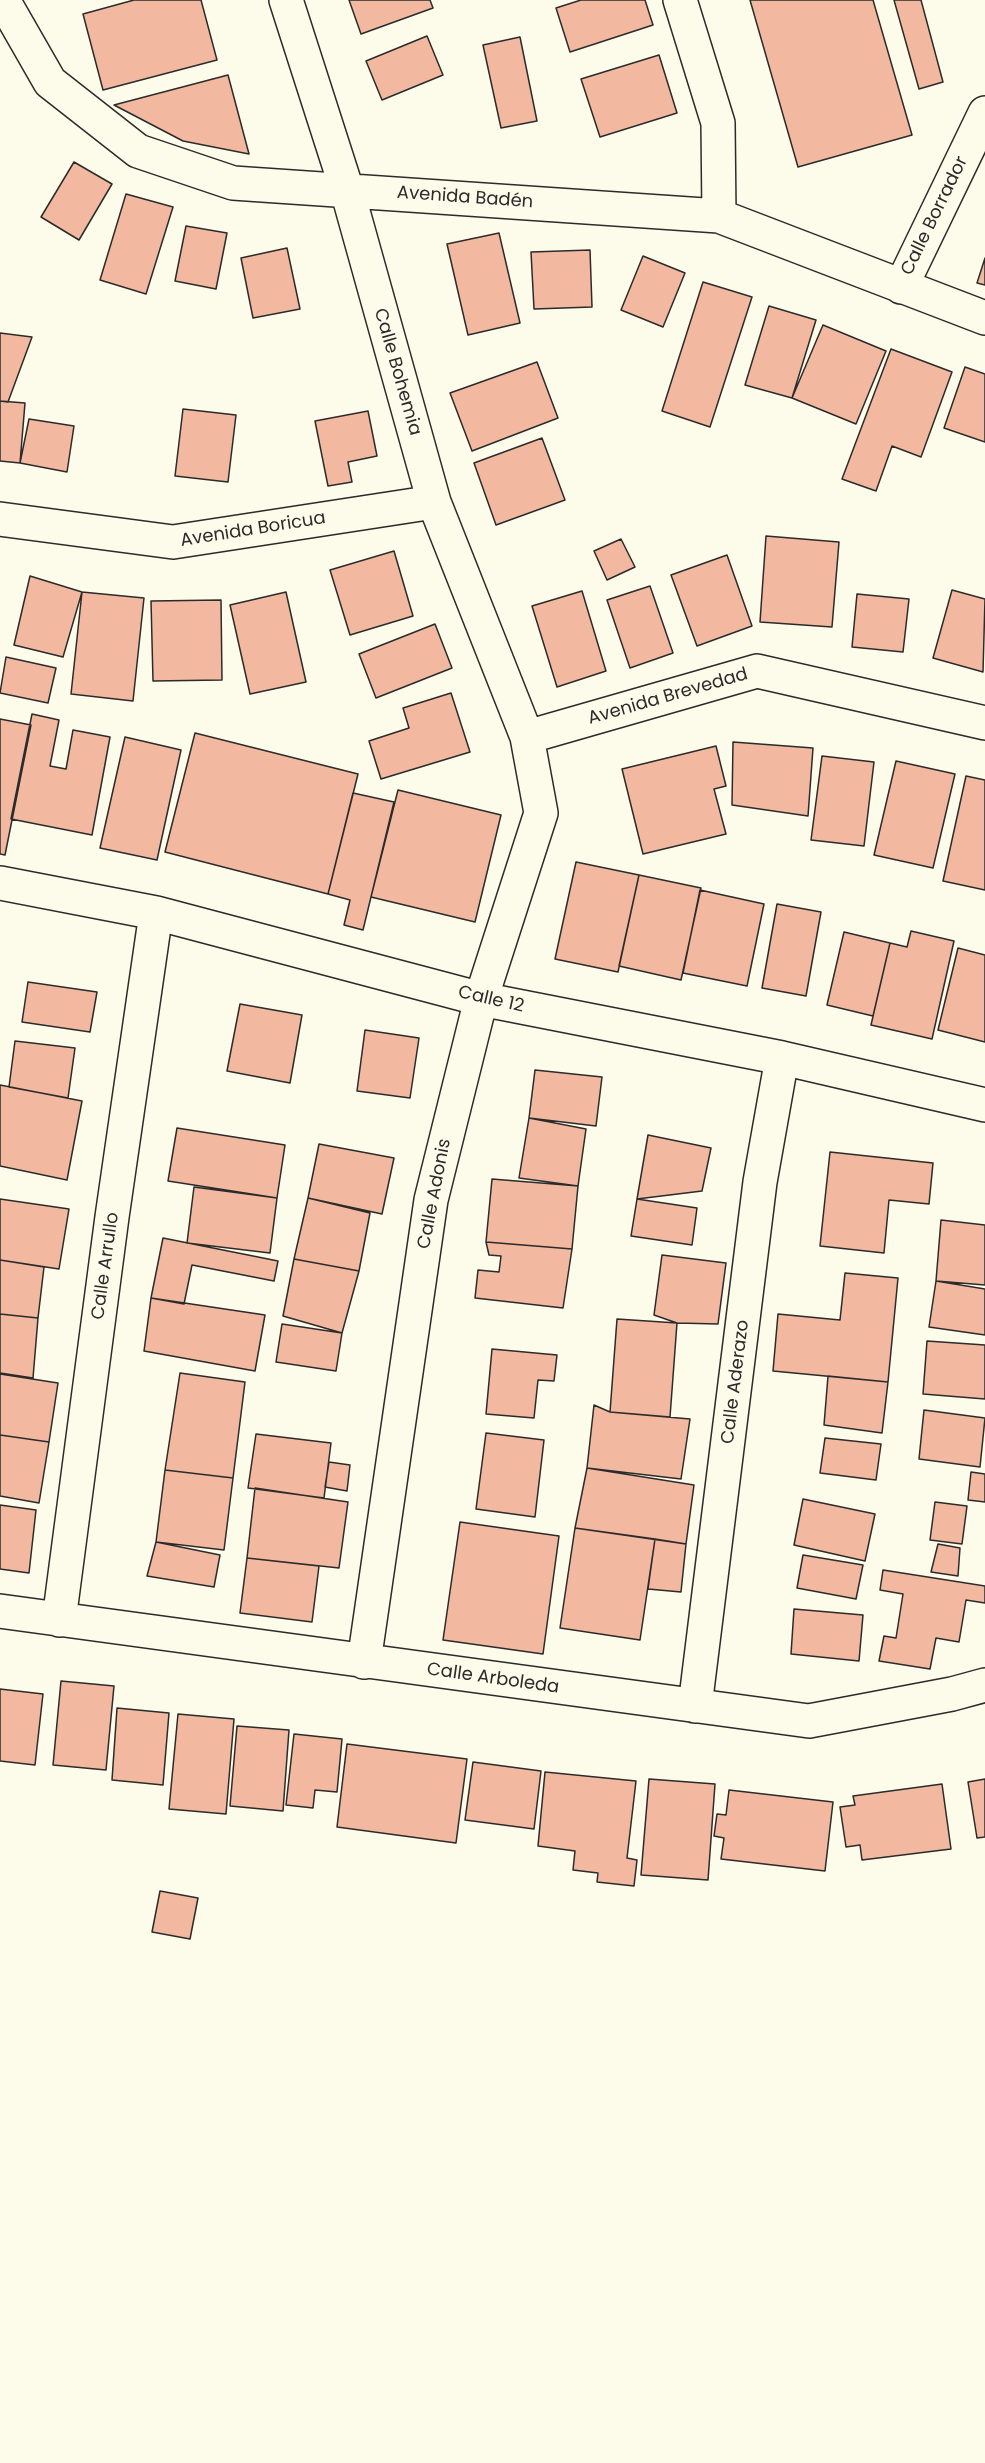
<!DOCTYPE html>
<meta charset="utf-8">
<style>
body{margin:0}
canvas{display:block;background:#fdfbea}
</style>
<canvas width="985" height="2463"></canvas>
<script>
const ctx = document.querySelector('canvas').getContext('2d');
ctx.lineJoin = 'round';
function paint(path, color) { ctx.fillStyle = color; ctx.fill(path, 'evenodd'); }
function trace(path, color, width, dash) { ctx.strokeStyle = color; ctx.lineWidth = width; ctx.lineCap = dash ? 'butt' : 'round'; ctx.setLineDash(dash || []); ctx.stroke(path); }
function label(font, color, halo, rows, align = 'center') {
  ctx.font = font + ' Poppins,sans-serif'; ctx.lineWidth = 4.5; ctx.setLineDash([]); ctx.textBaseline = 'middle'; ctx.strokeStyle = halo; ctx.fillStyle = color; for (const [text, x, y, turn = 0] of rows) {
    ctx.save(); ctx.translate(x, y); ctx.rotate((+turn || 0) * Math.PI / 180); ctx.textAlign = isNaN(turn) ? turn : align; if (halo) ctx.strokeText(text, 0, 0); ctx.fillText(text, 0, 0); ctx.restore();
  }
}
const building = new Path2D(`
 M 134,0 L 201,0 L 217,60 L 103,90 L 83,14 Z
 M 349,0 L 430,0 L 433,8 L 361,34 Z
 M 581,0 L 645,0 L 653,25 L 570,52 L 556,8 Z
 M 750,0 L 873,0 L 912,135 L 798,167 Z
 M 894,0 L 921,0 L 943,82 L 919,89 Z
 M 427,36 L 443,75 L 382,100 L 366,61 Z
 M 520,37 L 537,121 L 501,128 L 483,45 Z
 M 659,55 L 677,113 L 600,137 L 581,79 Z
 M 228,75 L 249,154 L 183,141 L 114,105 Z
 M 74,162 L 112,184 L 79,240 L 41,217 Z
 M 126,194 L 173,207 L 146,294 L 100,280 Z
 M 186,226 L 227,233 L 216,289 L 175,281 Z
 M 499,233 L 520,323 L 468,335 L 447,244 Z
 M 287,248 L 300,309 L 253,318 L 241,258 Z
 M 590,250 L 592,307 L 534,309 L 531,252 Z
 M 643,256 L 685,273 L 663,327 L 621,310 Z
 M 985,258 L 985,285 L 977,283 Z
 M 703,282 L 752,297 L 710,427 L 662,411 Z
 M 769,306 L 816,320 L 792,398 L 745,385 Z
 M 823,325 L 886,351 L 856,424 L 792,398 Z
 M 0,333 L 32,337 L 8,402 L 0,401 Z
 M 891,349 L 952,372 L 921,457 L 892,446 L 876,491 L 842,479 Z
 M 537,362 L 558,418 L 472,451 L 450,393 Z
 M 965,367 L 985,374 L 985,442 L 944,428 Z
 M 0,401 L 25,403 L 20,463 L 0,461 Z
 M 183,409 L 236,415 L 228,482 L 175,476 Z
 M 368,411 L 377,456 L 348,462 L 352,482 L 328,486 L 315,421 Z
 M 29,419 L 74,426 L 67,472 L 20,463 Z
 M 542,438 L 565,500 L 496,525 L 474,463 Z
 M 766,536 L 839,542 L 832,627 L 760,622 Z
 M 621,539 L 635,567 L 607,580 L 594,551 Z
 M 394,551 L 413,616 L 350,635 L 330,570 Z
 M 727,555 L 752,626 L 697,646 L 671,575 Z
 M 30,576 L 82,592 L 63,657 L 14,645 Z
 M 650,586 L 673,653 L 630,668 L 607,600 Z
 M 952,590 L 985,599 L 983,672 L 933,658 Z
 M 582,591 L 606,671 L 557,687 L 532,606 Z
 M 82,592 L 144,598 L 133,701 L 71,694 Z
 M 286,592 L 306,682 L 250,694 L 230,605 Z
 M 857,594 L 909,599 L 903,652 L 852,647 Z
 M 221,600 L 222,680 L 153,681 L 151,601 Z
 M 435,624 L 452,668 L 376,698 L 359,654 Z
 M 6,657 L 56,668 L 48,703 L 0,693 Z
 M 451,693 L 470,752 L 381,779 L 369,741 L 409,728 L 403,708 Z
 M 32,714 L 59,720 L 50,766 L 66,769 L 73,730 L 110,737 L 92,835 L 11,819 Z
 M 0,719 L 31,725 L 5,855 L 0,854 Z
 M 195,733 L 358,774 L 328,894 L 165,852 Z
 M 125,737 L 181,750 L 157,860 L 100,848 Z
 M 733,742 L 813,748 L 808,816 L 732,805 Z
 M 716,746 L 726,786 L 714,789 L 726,834 L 643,854 L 622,769 Z
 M 822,756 L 874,762 L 864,846 L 811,840 Z
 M 896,761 L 955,774 L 933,868 L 874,855 Z
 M 966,776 L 985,780 L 985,890 L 943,881 Z
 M 398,790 L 501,815 L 475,922 L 371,897 Z
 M 353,793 L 394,802 L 363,930 L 344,925 L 350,900 L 328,894 Z
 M 576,862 L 639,875 L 618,972 L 555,959 Z
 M 639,875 L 701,888 L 681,980 L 619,966 Z
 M 700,890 L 764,904 L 747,986 L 683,973 Z
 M 777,904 L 821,912 L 806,996 L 762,988 Z
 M 911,931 L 954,941 L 932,1039 L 871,1025 L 890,943 L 907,947 Z
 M 844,932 L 890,943 L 873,1016 L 827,1005 Z
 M 958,948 L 985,955 L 985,1042 L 938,1030 Z
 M 28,982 L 97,992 L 90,1032 L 22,1022 Z
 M 240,1004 L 302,1015 L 290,1083 L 227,1071 Z
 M 365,1030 L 419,1038 L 410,1098 L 357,1091 Z
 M 15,1041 L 75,1048 L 68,1098 L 9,1087 Z
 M 535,1070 L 602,1077 L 596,1126 L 529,1118 Z
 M 0,1085 L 82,1101 L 67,1180 L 0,1166 Z
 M 529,1118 L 586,1129 L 578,1186 L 519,1178 Z
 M 177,1128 L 285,1145 L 277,1198 L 168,1181 Z
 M 648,1135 L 711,1148 L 702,1191 L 637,1199 Z
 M 319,1144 L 394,1158 L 382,1214 L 308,1198 Z
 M 830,1152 L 933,1163 L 929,1204 L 889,1200 L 884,1253 L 820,1246 Z
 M 492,1179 L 578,1186 L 572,1249 L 486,1242 Z
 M 194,1187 L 277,1198 L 270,1253 L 187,1243 Z
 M 308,1198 L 370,1213 L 359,1271 L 294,1259 Z
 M 0,1199 L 69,1209 L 59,1269 L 0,1260 Z
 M 637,1199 L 697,1208 L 692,1245 L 631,1236 Z
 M 941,1220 L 985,1225 L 985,1285 L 936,1281 Z
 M 163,1238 L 278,1261 L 274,1281 L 192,1265 L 184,1304 L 151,1298 Z
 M 486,1242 L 572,1249 L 563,1308 L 475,1298 L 478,1270 L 499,1272 L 501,1256 L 489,1255 Z
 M 662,1255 L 726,1263 L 718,1324 L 677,1323 L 654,1315 Z
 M 294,1259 L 359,1271 L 342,1333 L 283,1316 Z
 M 0,1260 L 44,1267 L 38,1318 L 0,1314 Z
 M 845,1273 L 898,1278 L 888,1382 L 773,1371 L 778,1314 L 840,1320 Z
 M 936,1281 L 985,1289 L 985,1335 L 929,1327 Z
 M 151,1298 L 265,1315 L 255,1371 L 144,1351 Z
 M 0,1314 L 38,1318 L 33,1378 L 0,1373 Z
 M 617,1319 L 677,1323 L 670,1417 L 610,1412 Z
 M 282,1324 L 342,1333 L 336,1371 L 276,1362 Z
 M 927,1341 L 985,1345 L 985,1399 L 923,1394 Z
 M 492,1349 L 557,1355 L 554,1381 L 538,1380 L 534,1418 L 486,1414 Z
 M 180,1373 L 245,1382 L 233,1478 L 165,1470 Z
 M 0,1374 L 58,1383 L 49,1442 L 0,1435 Z
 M 828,1376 L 888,1382 L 882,1433 L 824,1425 Z
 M 594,1405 L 610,1412 L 690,1419 L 681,1479 L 587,1468 Z
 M 924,1410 L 985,1418 L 980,1467 L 919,1459 Z
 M 486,1433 L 544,1440 L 535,1517 L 476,1509 Z
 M 256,1434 L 331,1443 L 324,1498 L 248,1488 Z
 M 0,1435 L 49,1442 L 39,1503 L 0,1496 Z
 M 825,1438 L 881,1444 L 876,1480 L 820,1473 Z
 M 329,1462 L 350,1465 L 347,1491 L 325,1487 Z
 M 587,1468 L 694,1485 L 686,1544 L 575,1528 Z
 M 165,1470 L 233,1478 L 224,1550 L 156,1542 Z
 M 971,1472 L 985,1474 L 985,1502 L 968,1500 Z
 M 255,1488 L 348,1502 L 339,1568 L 247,1558 Z
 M 803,1499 L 875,1514 L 865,1561 L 794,1545 Z
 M 935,1502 L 967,1506 L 962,1544 L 930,1540 Z
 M 0,1505 L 36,1510 L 29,1573 L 0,1569 Z
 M 460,1522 L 559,1536 L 543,1654 L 443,1640 Z
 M 575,1528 L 655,1539 L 640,1640 L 560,1628 Z
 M 655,1539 L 686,1544 L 681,1592 L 648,1589 Z
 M 156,1542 L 220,1555 L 214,1587 L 147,1576 Z
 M 938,1544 L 960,1548 L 958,1576 L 931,1572 Z
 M 803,1555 L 863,1565 L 856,1599 L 797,1588 Z
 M 247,1558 L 319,1566 L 312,1622 L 240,1613 Z
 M 883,1570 L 985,1586 L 985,1603 L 966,1600 L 959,1642 L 936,1638 L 930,1669 L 879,1661 L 884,1636 L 896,1638 L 903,1594 L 880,1590 Z
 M 794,1609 L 863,1615 L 859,1661 L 791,1654 Z
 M 61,1681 L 114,1686 L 106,1770 L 53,1765 Z
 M 0,1689 L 43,1694 L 35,1765 L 0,1761 Z
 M 117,1708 L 169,1713 L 163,1785 L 112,1780 Z
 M 178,1714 L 234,1719 L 226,1814 L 169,1809 Z
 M 237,1726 L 289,1730 L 283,1811 L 230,1806 Z
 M 294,1734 L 342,1739 L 337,1792 L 315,1790 L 313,1808 L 286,1805 Z
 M 347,1744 L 467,1759 L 456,1843 L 337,1827 Z
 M 473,1762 L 541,1771 L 534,1829 L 465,1820 Z
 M 545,1772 L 636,1781 L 627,1858 L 637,1860 L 634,1886 L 597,1882 L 598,1873 L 573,1870 L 575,1851 L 538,1846 Z
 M 649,1779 L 715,1784 L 708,1880 L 641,1875 Z
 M 985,1779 L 985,1837 L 977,1838 L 968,1782 Z
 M 942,1784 L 951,1849 L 862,1860 L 860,1845 L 846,1847 L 840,1807 L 855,1805 L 853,1796 Z
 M 729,1790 L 833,1802 L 825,1871 L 721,1859 L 724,1838 L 714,1836 L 717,1814 L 726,1815 Z
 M 160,1891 L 198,1898 L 190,1939 L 152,1932 Z`);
const street = new Path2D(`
 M 3,0 L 50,82 L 138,151 L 233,183 L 719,216 L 985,318
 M 286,0 L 347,190 L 434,502 L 527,737 L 541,813 L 481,999 L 431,1200 L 364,1662
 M 680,0 L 718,123 L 719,216
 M 901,287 L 985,113
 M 0,519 L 173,542 L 434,502
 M 527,737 L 757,671 L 985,723
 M 0,883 L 156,913 L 481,999 L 782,1058 L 985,1105
 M 0,1611 L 809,1721 L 952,1694 L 985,1685
 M 59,1620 L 112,1217 L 156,913
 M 695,1706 L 760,1182 L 782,1058`);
const streetNames = [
 ["Avenida Badén",465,198,4],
 ["Calle Borrador",935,216,-64],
 ["Calle Bohemia",397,372,74],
 ["Avenida Boricua",253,530,-9],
 ["Avenida Brevedad",668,697,-16],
 ["Calle 12",491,1000,13],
 ["Calle Adonis",435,1194,-79],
 ["Calle Arrullo",106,1266,-82],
 ["Calle Aderazo",736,1382,-83],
 ["Calle Arboleda",493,1679,8]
];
paint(building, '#f2b8a0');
trace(building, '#2b2b2b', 1.5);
trace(street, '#2b2b2b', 36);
trace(street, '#fdfbea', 33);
label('18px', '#2b2b2b', '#fdfbea', streetNames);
</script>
